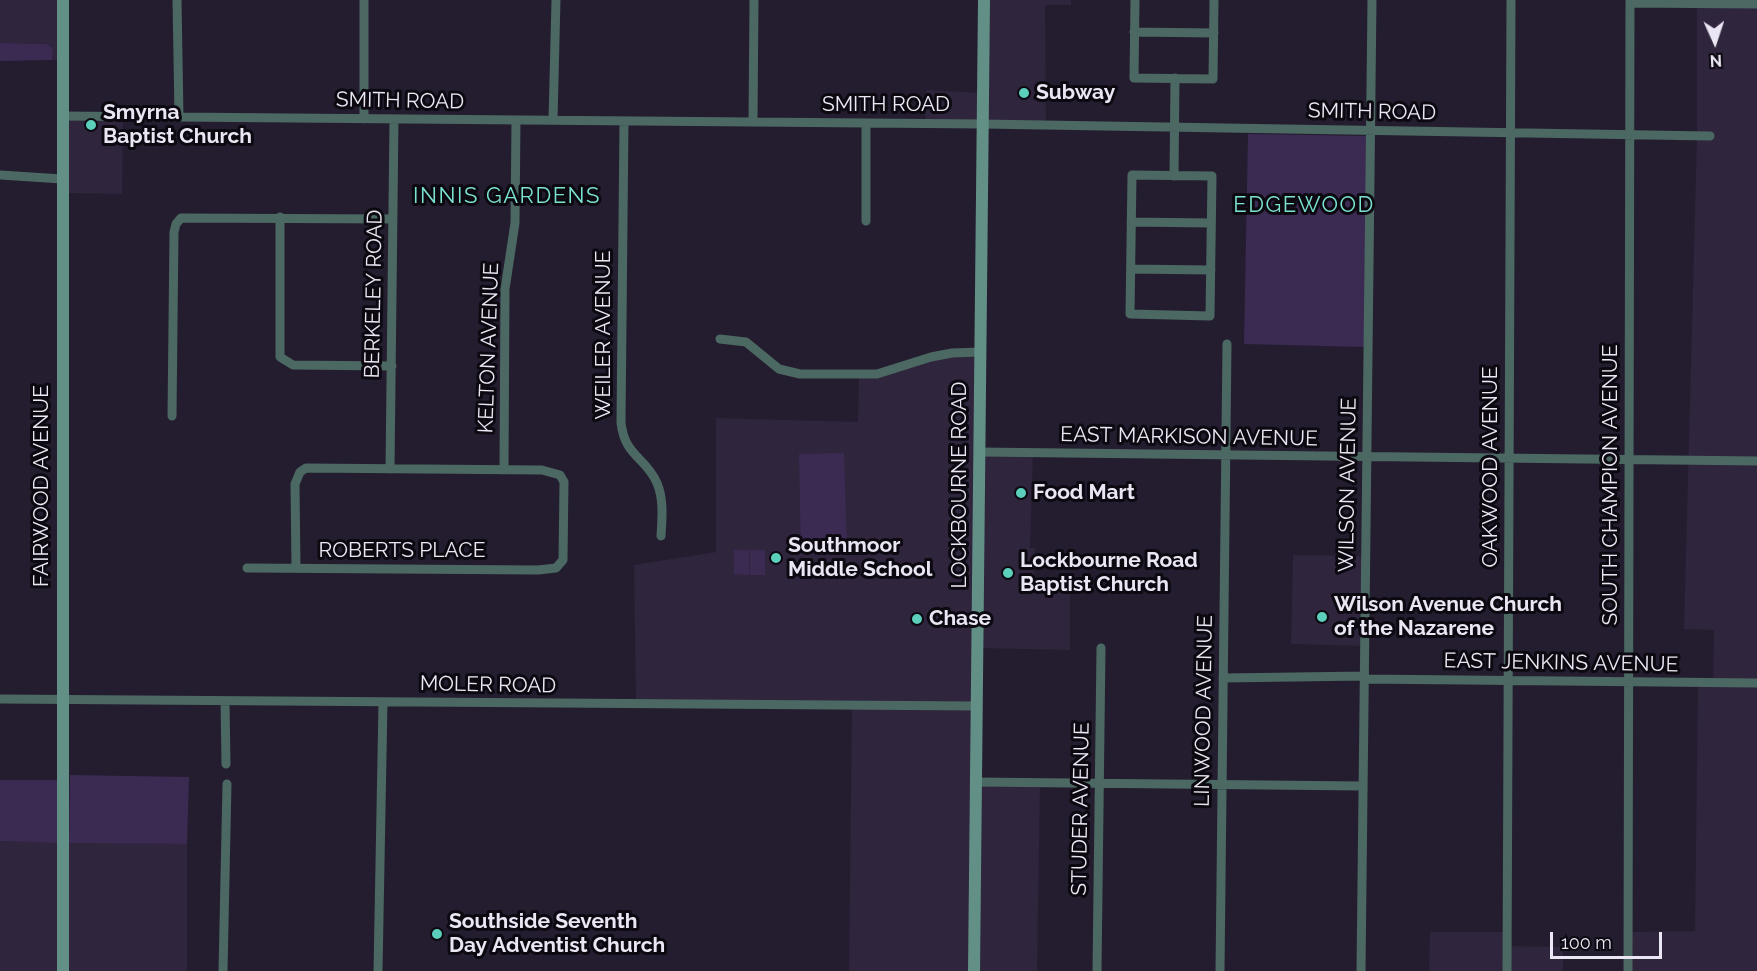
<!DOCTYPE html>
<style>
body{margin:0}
#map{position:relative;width:1757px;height:971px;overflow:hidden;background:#241d2f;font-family:Raleway,sans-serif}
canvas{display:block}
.north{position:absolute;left:1685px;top:12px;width:60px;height:60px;-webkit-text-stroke:4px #0c0911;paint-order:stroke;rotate:177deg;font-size:16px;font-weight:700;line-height:24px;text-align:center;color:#ebe6f3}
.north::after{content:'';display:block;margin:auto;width:21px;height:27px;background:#ebe6f3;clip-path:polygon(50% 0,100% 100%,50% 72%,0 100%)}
.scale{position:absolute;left:1550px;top:932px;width:112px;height:27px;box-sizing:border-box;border:3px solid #ebe6f3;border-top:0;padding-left:8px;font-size:18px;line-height:21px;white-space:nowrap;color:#ebe6f3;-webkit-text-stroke:4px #0c0911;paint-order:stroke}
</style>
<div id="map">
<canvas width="1757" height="971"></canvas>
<div class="north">N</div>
<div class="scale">100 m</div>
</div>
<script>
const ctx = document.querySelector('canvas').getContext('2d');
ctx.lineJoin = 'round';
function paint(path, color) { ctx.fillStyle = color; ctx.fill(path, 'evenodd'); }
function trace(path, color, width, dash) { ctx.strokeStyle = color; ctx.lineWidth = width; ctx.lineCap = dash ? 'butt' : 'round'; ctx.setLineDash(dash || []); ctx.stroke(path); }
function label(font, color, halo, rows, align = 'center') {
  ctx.font = font + ' Raleway,sans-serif'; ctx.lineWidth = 6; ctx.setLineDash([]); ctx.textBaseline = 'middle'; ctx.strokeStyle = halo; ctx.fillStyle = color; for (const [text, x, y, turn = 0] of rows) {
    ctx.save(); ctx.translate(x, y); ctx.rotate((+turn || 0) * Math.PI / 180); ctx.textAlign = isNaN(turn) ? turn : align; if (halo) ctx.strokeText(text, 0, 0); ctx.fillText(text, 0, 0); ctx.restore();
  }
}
const built = new Path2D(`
 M 0,0 L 64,0 L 64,61 L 52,60 L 53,48 L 46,44 L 0,43 Z
 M 984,0 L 1071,0 L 1071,5 L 1045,5 L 1046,126 L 925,123 L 926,90 L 983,93 Z
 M 1697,0 L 1757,0 L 1757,971 L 1628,971 L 1628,932 L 1695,931 L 1698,685 L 1713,685 L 1714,630 L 1684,629 L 1697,137 Z
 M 63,118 L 123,119 L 122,194 L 63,193 Z
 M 950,353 L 981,353 L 980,451 L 1033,452 L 1030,548 L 1035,548 L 1034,585 L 1070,587 L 1070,650 L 978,648 L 976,782 L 1040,784 L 1037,971 L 849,971 L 852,702 L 636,702 L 634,565 L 716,552 L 716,418 L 858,422 L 859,376 Z
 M 1293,555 L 1366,556 L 1364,646 L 1291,644 Z
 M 0,841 L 187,844 L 187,971 L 0,971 Z
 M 1430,932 L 1508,932 L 1507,946 L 1563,947 L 1563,971 L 1429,971 Z`);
const green = new Path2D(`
 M 0,43 L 46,44 L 53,48 L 52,60 L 0,61 Z
 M 1248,134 L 1368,136 L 1365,347 L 1244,344 Z
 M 844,453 L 847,553 L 801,555 L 799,454 Z
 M 734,550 L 749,550 L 749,575 L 734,574 Z
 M 750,550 L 765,550 L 765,575 L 750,575 Z
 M 70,775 L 189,777 L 187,844 L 69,843 Z
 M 0,780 L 58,780 L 59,843 L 0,841 Z`);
const street = new Path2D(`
 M 177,0 L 179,116
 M 1135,0 L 1134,78 L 1213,79 L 1214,0
 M 1630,3 L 1757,4
 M 1134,32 L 1214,33
 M 62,116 L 983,124 L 1710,136
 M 364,119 L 364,0
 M 553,120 L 556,0
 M 624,121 L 621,423 C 625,457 646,457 657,483 C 664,500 662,518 661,536
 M 753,122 L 754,0
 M 0,175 L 62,179
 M 1132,175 L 1212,176 L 1210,316 L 1130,314 Z
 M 1174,176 L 1175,78
 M 280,217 L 280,357 L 293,365 L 392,366
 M 866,221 L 866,124
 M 1131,222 L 1211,223
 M 1131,269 L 1211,270
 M 720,339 L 746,342 L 779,369 L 800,374 L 877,374 L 931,357 L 952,353 L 980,352
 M 172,416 L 174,232 L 176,224 L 181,218 L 393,219
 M 980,452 L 1757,461
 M 390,469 L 394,119
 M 504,470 L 505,289 L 515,223 L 516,120
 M 247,568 L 538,570 L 556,568 L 563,560 L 564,482 L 560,475 L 542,470 L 306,468 L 300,472 L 295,484 L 296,568
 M 1223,678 L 1365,676
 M 1365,679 L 1757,683
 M 0,699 L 976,706
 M 225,701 L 226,764
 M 976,782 L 1362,786
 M 223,971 L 227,784
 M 378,971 L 383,702
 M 1097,971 L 1101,648
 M 1220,971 L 1227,344
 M 1361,971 L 1372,0
 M 1507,971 L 1511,0
 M 1628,971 L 1630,0`);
const secondary = new Path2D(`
 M 63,971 L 63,0
 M 974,971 L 984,0`);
const markers = [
 [1024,93,6,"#5bcebc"],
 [91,125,6,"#5bcebc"],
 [1021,493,6,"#5bcebc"],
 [776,558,6,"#5bcebc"],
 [1008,573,6,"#5bcebc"],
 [1322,617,6,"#5bcebc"],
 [917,619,6,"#5bcebc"],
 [437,934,6,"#5bcebc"]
];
const poiNames = [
 ["Subway",1036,93],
 ["Smyrna",103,113],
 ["Baptist Church",103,137],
 ["Food Mart",1033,493],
 ["Southmoor",788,546],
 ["Middle School",788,570],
 ["Lockbourne Road",1020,561],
 ["Baptist Church",1020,585],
 ["Wilson Avenue Church",1334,605],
 ["of the Nazarene",1334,629],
 ["Chase",929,619],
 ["Southside Seventh",449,922],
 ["Day Adventist Church",449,946]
];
const streetNames = [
 ["SMITH ROAD",400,101,1],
 ["SMITH ROAD",886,105],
 ["SMITH ROAD",1372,112,1],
 ["BERKELEY ROAD",374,294,-89],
 ["WEILER AVENUE",604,335,-90],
 ["KELTON AVENUE",489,348,-88],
 ["EAST MARKISON AVENUE",1189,437,1],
 ["OAKWOOD AVENUE",1491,467,-90],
 ["LOCKBOURNE ROAD",960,485,-90],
 ["WILSON AVENUE",1348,485,-89],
 ["SOUTH CHAMPION AVENUE",1611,485,-90],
 ["FAIRWOOD AVENUE",42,486,-90],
 ["ROBERTS PLACE",402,551],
 ["EAST JENKINS AVENUE",1561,663,1],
 ["MOLER ROAD",488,685,1],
 ["LINWOOD AVENUE",1204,711,-89],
 ["STUDER AVENUE",1081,809,-89]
];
const neighbourhoodNames = [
 ["INNIS GARDENS",507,196],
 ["EDGEWOOD",1304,205]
];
paint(built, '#2f253d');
paint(green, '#3b2a52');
trace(street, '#4b6862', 9);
trace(secondary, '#629087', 12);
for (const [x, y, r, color] of markers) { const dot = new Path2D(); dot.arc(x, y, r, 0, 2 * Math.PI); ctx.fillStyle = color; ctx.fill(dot); trace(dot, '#0c0911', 2); }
label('bold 21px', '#ebe6f3', '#0c0911', poiNames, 'left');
label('21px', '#ebe6f3', '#0c0911', streetNames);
ctx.letterSpacing = '1.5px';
label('22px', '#7be2d0', '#0c0911', neighbourhoodNames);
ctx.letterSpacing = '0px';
</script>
